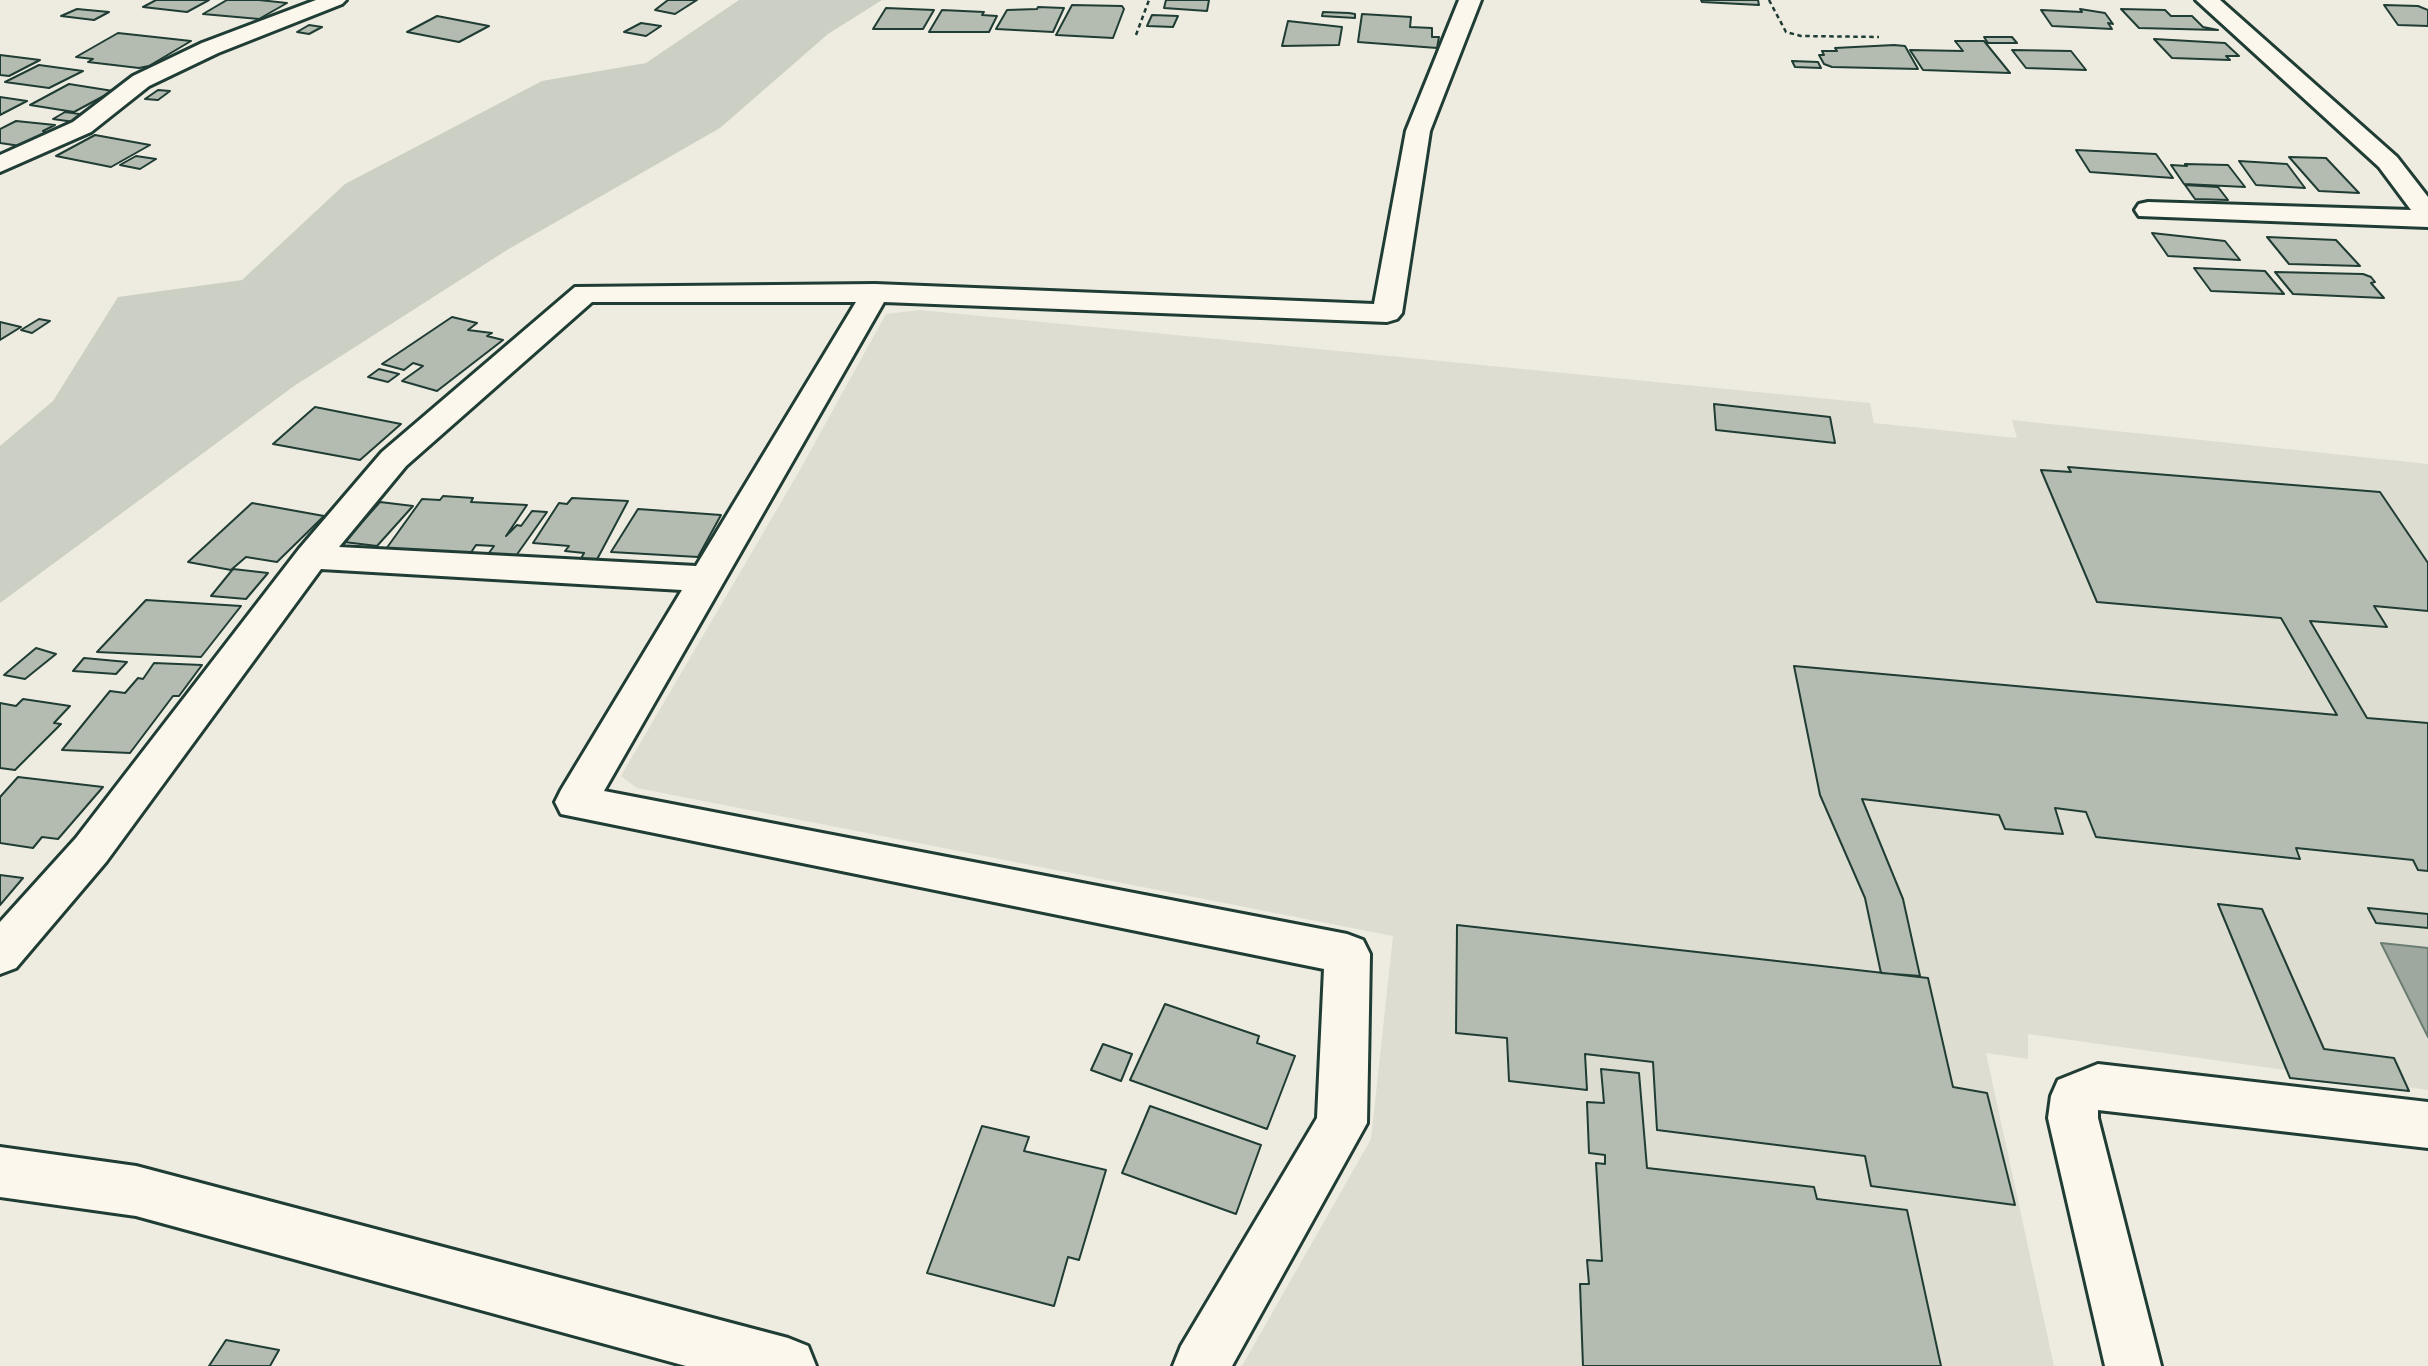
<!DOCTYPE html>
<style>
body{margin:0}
canvas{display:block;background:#eeece1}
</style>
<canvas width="2428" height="1366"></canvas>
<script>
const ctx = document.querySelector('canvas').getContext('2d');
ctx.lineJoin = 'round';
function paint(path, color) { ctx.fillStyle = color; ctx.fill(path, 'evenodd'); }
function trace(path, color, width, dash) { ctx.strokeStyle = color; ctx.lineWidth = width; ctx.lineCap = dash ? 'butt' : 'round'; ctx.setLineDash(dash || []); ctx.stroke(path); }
const built = new Path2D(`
 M 920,310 L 1870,403 L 1874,423 L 2017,438 L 2012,420 L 2428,464 L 2428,1090 L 2028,1034 L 2028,1059 L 1986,1053 L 2054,1366 L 1242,1366 L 1371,1139 L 1393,936 L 637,788 L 621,776 L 797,475 L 886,314 Z`);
const green = new Path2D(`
 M 739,0 L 882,0 L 828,34 L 720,128 L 507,250 L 294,386 L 0,603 L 0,446 L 53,401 L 118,297 L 242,280 L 345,184 L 542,81 L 646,63 Z`);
const water = new Path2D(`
 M 2381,943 L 2428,948 L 2428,1037 Z`);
const building = new Path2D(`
 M 156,0 L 209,0 L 187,12 L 143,7 Z
 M 227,0 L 259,0 L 287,3 L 259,19 L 203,14 Z
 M 668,0 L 697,0 L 675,14 L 655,10 Z
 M 1166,0 L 1209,0 L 1207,11 L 1164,8 Z
 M 1701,0 L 1758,0 L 1759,5 L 1702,2 Z
 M 1072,5 L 1122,6 L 1124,9 L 1113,38 L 1056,35 Z
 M 2384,5 L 2418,6 L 2428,10 L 2428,26 L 2398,25 Z
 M 1038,7 L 1064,8 L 1053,32 L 996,29 L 1007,10 L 1037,9 Z
 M 886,8 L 934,10 L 923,29 L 873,29 Z
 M 77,9 L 109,12 L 94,20 L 61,16 Z
 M 2080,9 L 2105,13 L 2113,24 L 2108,23 L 2112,29 L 2052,26 L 2041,10 L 2082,12 Z
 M 2121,9 L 2165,10 L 2171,16 L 2192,16 L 2203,27 L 2218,30 L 2139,28 Z
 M 942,10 L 984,12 L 982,15 L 997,16 L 989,32 L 929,32 Z
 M 1323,12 L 1349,13 L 1355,14 L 1355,18 L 1322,16 Z
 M 1362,14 L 1411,17 L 1410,27 L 1432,28 L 1432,37 L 1439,37 L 1437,48 L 1358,42 Z
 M 1152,15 L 1178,16 L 1173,27 L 1147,26 Z
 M 437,16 L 489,26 L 459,42 L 407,32 Z
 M 1288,21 L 1342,27 L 1339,45 L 1282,46 Z
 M 641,23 L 661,26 L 646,36 L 624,32 Z
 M 309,25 L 322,27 L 309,34 L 297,32 Z
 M 118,33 L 191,41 L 149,66 L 139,68 L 88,62 L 93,59 L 76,57 Z
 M 1984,37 L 2012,37 L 2017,43 L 1988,43 Z
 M 2154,39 L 2225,43 L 2239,56 L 2226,56 L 2230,60 L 2172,58 Z
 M 1955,41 L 1984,41 L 2010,73 L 1923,70 L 1910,50 L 1963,51 Z
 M 1894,45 L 1905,46 L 1918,69 L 1832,67 L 1824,64 L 1819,55 L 1824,55 L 1822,51 L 1837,51 L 1835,48 Z
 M 2012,50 L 2071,51 L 2086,70 L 2026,68 Z
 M 0,55 L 40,60 L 9,76 L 0,75 Z
 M 1792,61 L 1818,62 L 1821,68 L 1795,67 Z
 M 39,65 L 83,71 L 49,88 L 5,82 Z
 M 69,84 L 113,91 L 74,112 L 30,105 Z
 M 158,90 L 170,91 L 158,100 L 145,99 Z
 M 0,97 L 27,101 L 0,115 Z
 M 65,112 L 87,115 L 74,122 L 53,119 Z
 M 16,121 L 55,125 L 43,131 L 53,133 L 27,147 L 0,143 L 0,129 Z
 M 95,135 L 150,145 L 111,167 L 56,156 Z
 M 2076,150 L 2156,154 L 2173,178 L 2090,172 Z
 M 136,156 L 156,159 L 140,169 L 120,165 Z
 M 2289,157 L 2326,158 L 2359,193 L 2319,191 Z
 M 2239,161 L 2287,164 L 2305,188 L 2256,185 Z
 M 2185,164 L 2228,165 L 2245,187 L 2184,184 L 2171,165 L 2187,166 Z
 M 2185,185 L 2218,187 L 2228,200 L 2195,199 Z
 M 2152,233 L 2225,241 L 2240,260 L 2168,256 Z
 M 2267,237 L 2336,240 L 2360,266 L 2289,264 Z
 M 2194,268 L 2265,271 L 2284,294 L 2211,291 Z
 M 2275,272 L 2363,274 L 2371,277 L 2375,282 L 2371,283 L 2384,298 L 2293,294 Z
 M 452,317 L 477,323 L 468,330 L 492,333 L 487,336 L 503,340 L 437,391 L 402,381 L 423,366 L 413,363 L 404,370 L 382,364 Z
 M 39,319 L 50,321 L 32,333 L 21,330 Z
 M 0,322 L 21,327 L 0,340 Z
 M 379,369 L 399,374 L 388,382 L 368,377 Z
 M 1714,404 L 1830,417 L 1835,443 L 1716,430 Z
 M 315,407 L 401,424 L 360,460 L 273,444 Z
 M 2068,467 L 2380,492 L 2428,563 L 2428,611 L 2374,606 L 2387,627 L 2310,621 L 2367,718 L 2428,723 L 2428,871 L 2418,870 L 2413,860 L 2296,848 L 2300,859 L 2096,837 L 2086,812 L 2055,808 L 2063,834 L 2005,829 L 1999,815 L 1862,799 L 1903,899 L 1920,976 L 1881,973 L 1865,898 L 1820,795 L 1794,666 L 2337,715 L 2281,618 L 2097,602 L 2041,470 L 2071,472 Z
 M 443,496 L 473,498 L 471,502 L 527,505 L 506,536 L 517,525 L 521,526 L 532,511 L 547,512 L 513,560 L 486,557 L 494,546 L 476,545 L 470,554 L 386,549 L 422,499 L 440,500 Z
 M 572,498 L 628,501 L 594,565 L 578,564 L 584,553 L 565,551 L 569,546 L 533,543 L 559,503 L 567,504 Z
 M 380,502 L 413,506 L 377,546 L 344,542 Z
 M 252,503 L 324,516 L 277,562 L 246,557 L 231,570 L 188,562 Z
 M 638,509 L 721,515 L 698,557 L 611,552 Z
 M 233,569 L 268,573 L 246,599 L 211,596 Z
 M 146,600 L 241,606 L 201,657 L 97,652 Z
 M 36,648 L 56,654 L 25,679 L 4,675 Z
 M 84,658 L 127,662 L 116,674 L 73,671 Z
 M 154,663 L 202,665 L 179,696 L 173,696 L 130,753 L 62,750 L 110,691 L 125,693 L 138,678 L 143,679 Z
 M 23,699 L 70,706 L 54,723 L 61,724 L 15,770 L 0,768 L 0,703 L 16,706 Z
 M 18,777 L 103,787 L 58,839 L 42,837 L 33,848 L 0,843 L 0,797 Z
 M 0,875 L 23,878 L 0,905 Z
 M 2218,904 L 2262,909 L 2324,1049 L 2394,1058 L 2409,1091 L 2290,1078 Z
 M 2368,908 L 2428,914 L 2428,928 L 2376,923 Z
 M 1457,925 L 1928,978 L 1953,1087 L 1987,1093 L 2015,1205 L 1871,1186 L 1865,1156 L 1657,1130 L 1653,1062 L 1585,1054 L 1587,1090 L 1509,1081 L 1507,1038 L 1456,1033 Z
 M 1165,1004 L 1259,1036 L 1257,1043 L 1295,1056 L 1267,1129 L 1130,1080 Z
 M 1103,1044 L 1132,1054 L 1121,1081 L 1091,1070 Z
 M 1601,1069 L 1639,1073 L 1647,1168 L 1814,1187 L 1817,1199 L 1907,1210 L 1941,1366 L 1583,1366 L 1580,1284 L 1589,1284 L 1587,1260 L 1602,1261 L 1596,1163 L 1605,1164 L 1605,1155 L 1589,1153 L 1587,1102 L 1604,1103 Z
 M 1150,1106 L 1261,1145 L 1236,1214 L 1122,1173 Z
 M 982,1126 L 1029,1137 L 1024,1151 L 1106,1170 L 1079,1260 L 1068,1257 L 1054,1306 L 927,1273 Z
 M 226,1340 L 279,1350 L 270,1366 L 209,1366 Z`);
const path = new Path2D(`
 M 1769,0 L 1786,32 L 1801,36 L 1879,37
 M 1136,35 L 1149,0`);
const street = new Path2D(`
 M 316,0 L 346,0 L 342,4 L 218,53 L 149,86 L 91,132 L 0,172 L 0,155 L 73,122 L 133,76 L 202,43 Z
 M 1459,0 L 1481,0 L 1430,131 L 1402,313 L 1397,319 L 1387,322 L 884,302 L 604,791 L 1347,934 L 1363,940 L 1370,954 L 1367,1123 L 1232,1366 L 1173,1366 L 1181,1346 L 1317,1118 L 1324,969 L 561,814 L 555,802 L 561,790 L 682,590 L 321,569 L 106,862 L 16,968 L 0,974 L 0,922 L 76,838 L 299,549 L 382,452 L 575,287 L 875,284 L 1374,304 L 1406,131 ZM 592,302 L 856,302 L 696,566 L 339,547 L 406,466 Z
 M 2196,0 L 2220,0 L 2397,157 L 2428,197 L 2428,227 L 2139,216 L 2135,210 L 2139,204 L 2148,202 L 2411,210 L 2379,167 Z
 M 2098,1064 L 2428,1102 L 2428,1148 L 2098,1110 L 2098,1118 L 2161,1366 L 2105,1366 L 2048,1118 L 2051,1096 L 2058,1080 Z`);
const secondary = new Path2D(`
 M 0,1147 L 136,1166 L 788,1338 L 808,1346 L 816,1366 L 686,1366 L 136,1216 L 0,1197 Z`);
paint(built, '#ddddd2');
paint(green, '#cbcfc4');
paint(water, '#9fa89f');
trace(water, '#6c7d74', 2);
paint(building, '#b4bbb0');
trace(building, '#1f3d34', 2);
trace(street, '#1f3d34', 6);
trace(secondary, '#1f3d34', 6);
trace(path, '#1f3d34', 2.5, [4.5, 3.5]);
paint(street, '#fbf7ec');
paint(secondary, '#fbf7ec');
</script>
